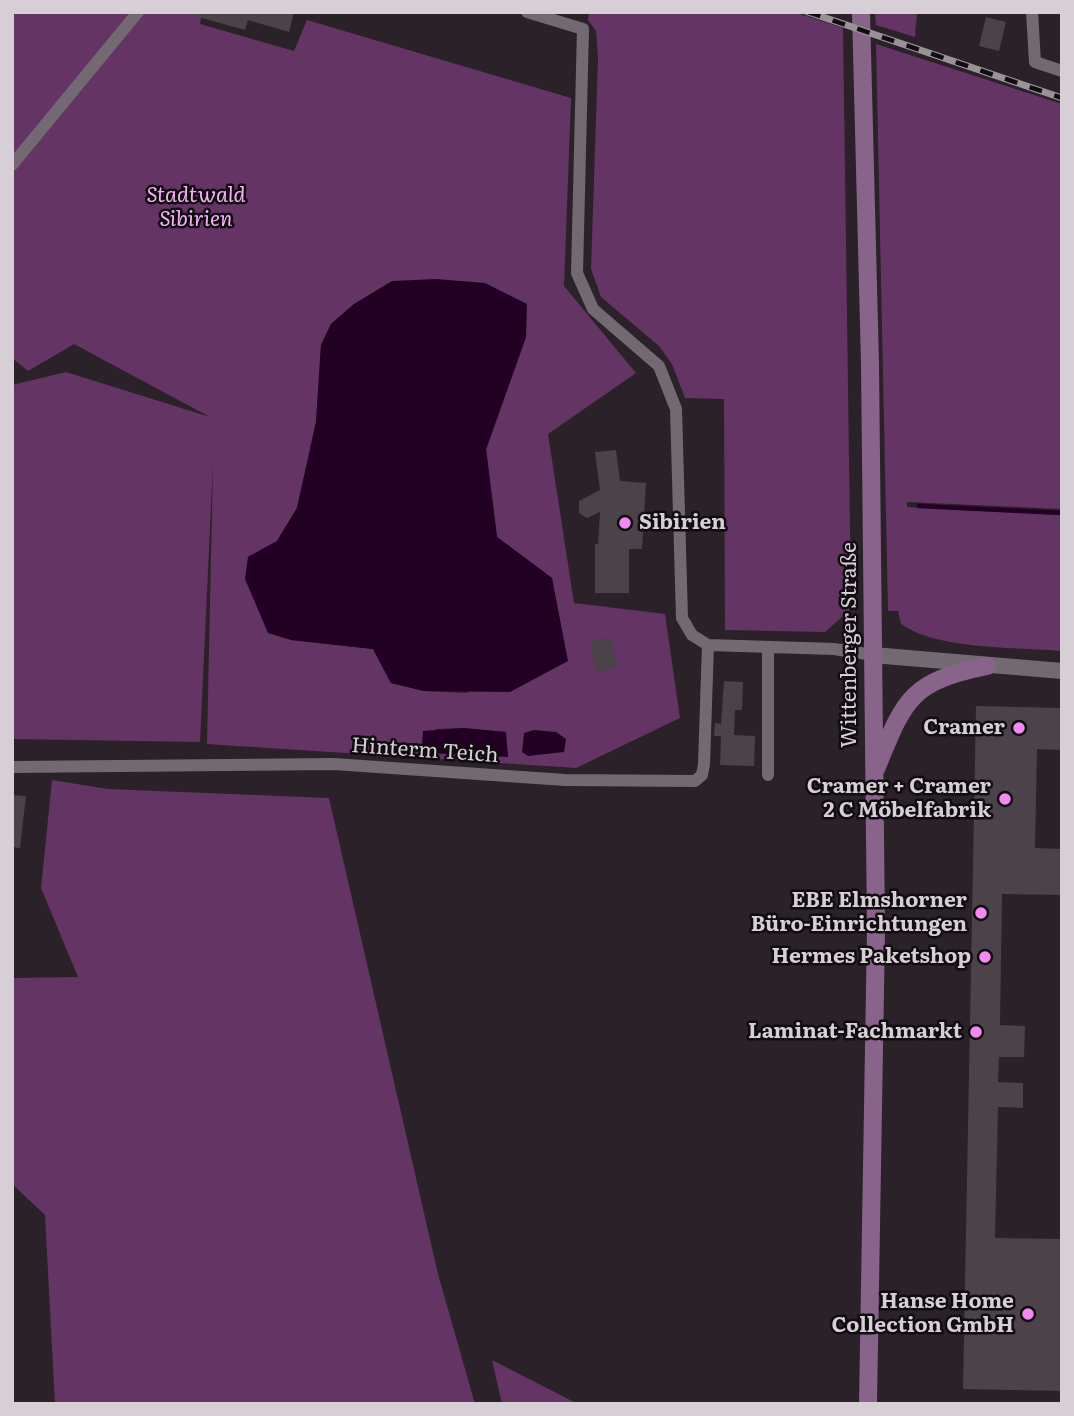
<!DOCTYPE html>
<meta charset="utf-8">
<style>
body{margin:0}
#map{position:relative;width:1074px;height:1416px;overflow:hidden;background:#2a2129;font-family:Literata,serif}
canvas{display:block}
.frame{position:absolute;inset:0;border:14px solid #d6d0d6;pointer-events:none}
</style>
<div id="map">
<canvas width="1074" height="1416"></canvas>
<div class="frame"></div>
</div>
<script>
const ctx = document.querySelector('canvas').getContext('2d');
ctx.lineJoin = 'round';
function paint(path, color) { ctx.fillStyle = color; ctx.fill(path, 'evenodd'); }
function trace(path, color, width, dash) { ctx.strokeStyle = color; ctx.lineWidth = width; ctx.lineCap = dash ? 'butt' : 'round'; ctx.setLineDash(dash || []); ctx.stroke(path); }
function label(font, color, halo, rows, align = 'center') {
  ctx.font = font + ' Literata,serif'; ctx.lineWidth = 5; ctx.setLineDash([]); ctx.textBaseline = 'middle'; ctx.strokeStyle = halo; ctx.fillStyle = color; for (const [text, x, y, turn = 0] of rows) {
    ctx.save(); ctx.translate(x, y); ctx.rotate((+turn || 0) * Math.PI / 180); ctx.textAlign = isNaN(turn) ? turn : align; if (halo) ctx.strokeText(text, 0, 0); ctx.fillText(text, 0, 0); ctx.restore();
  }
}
const green = new Path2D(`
 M 12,12 L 202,12 L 200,24 L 294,51 L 307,20 L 571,98 L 564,286 L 636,373 L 548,434 L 574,603 L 665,614 L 680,718 L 576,768 L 207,744 L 213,463 L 200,742 L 12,739 L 12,385 L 66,372 L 210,417 L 74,344 L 28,371 L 12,358 ZM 354,304 L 526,337 L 486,450 L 497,537 L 552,578 L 467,693 L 424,691 L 391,683 L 373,649 L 291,640 L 248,557 L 277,541 L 297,508 L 316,422 L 321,345 L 331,324 ZM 463,728 L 505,732 L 508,756 L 429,753 L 436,729 Z
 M 589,12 L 794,12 L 843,28 L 851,604 L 847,617 L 842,617 L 825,632 L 725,630 L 724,399 L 685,398 L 672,364 L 659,346 L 601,297 L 591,269 L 598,58 L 596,31 L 588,20 Z
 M 875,12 L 917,12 L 915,37 L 876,25 Z
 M 876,44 L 1062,104 L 1062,509 L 907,502 L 907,507 L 1062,515 L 1062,651 C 1017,647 937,650 901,624 L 898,611 L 888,611 Z
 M 52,780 L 108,789 L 329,798 L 438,1274 L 475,1404 L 55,1404 L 45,1215 L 12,1184 L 12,978 L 78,977 L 41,888 Z
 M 492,1360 L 578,1404 L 502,1404 Z`);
const water = new Path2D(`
 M 436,279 L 485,283 L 527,304 L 526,337 L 486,449 L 497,537 L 552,578 L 568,661 L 510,692 L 424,691 L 391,683 L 373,649 L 291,640 L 268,633 L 245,579 L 248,557 L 277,541 L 297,508 L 316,422 L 321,345 L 331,324 L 354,304 L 392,281 Z
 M 463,728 L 506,732 L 508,757 L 429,753 L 422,744 L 423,731 Z
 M 534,730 L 556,732 L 566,739 L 564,752 L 528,756 L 522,752 L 524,733 Z`);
const stream = new Path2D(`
 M 919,506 L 1062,513`);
const building = new Path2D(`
 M 195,12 L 294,12 L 289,32 L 248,20 L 245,30 L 195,16 Z
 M 986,17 L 1006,22 L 999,51 L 979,46 Z
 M 616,450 L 620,481 L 646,483 L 642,549 L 629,549 L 629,593 L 595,593 L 595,544 L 598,544 L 600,512 L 587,518 L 579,513 L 579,501 L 600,490 L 595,452 Z
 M 611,637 L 617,668 L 596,672 L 590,641 Z
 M 724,681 L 743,682 L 742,710 L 735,710 L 734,735 L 755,736 L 754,766 L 720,765 L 721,736 L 714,736 L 715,723 L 721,724 Z
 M 976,706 L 1062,708 L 1062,750 L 1037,749 L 1035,848 L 1062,849 L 1062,895 L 1002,894 L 1000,1025 L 1025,1026 L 1024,1057 L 999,1057 L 998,1082 L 1023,1083 L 1023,1108 L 998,1107 L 995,1238 L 1062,1239 L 1062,1391 L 963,1389 Z
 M 12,795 L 26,796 L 20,848 L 12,847 Z`);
const minor = new Path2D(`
 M 527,12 L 583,29 L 577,273 L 593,309 L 659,366 L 676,409 L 682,618 L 692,635 L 708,645 L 834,649 L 873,655
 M 1032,12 L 1035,62 L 1062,71
 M 12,165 L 138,12
 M 768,647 L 768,775
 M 12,767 L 334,764 L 565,780 L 695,781 L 702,775 L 704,764 L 708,645`);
const tertiary = new Path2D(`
 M 873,655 L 1062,671`);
const secondary = new Path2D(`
 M 861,12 L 870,364 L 876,930 L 868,1404
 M 876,769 C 905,699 909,682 987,666`);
const rail = new Path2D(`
 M 808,12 L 1062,98`);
const markers = [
 [625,523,7,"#f28af2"],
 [1019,728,7,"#f28af2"],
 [1005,799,7,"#f28af2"],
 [981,913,7,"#f28af2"],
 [985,957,7,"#f28af2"],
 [976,1032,7,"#f28af2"],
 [1028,1314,7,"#f28af2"]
];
const parkNames = [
 ["Stadtwald",196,196],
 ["Sibirien",196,220]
];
const poiNames = [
 ["Sibirien",639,523,"left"],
 ["Cramer",1005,728],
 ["Cramer + Cramer",991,787],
 ["2 C Möbelfabrik",991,811],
 ["EBE Elmshorner",967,901],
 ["Büro-Einrichtungen",967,925],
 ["Hermes Paketshop",971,957],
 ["Laminat-Fachmarkt",962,1032],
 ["Hanse Home",1014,1302],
 ["Collection GmbH",1014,1326]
];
const streetNames = [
 ["Wittenberger Straße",850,645,-90],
 ["Hinterm Teich",425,751,4]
];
paint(green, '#643464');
paint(water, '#220023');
trace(stream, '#220023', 4.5);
paint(building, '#4b424a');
trace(minor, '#736973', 12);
trace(tertiary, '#736973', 16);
trace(secondary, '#89648a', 18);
trace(rail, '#9a9299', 7);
trace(rail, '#100c10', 4.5, [13]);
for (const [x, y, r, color] of markers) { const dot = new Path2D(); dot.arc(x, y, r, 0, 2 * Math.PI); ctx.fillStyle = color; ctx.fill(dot); trace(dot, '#100c10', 2.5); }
label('italic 21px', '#f6b2f5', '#100c10', parkNames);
label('bold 21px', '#d6d0d6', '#100c10', poiNames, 'right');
label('21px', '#d6d0d6', '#100c10', streetNames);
</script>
